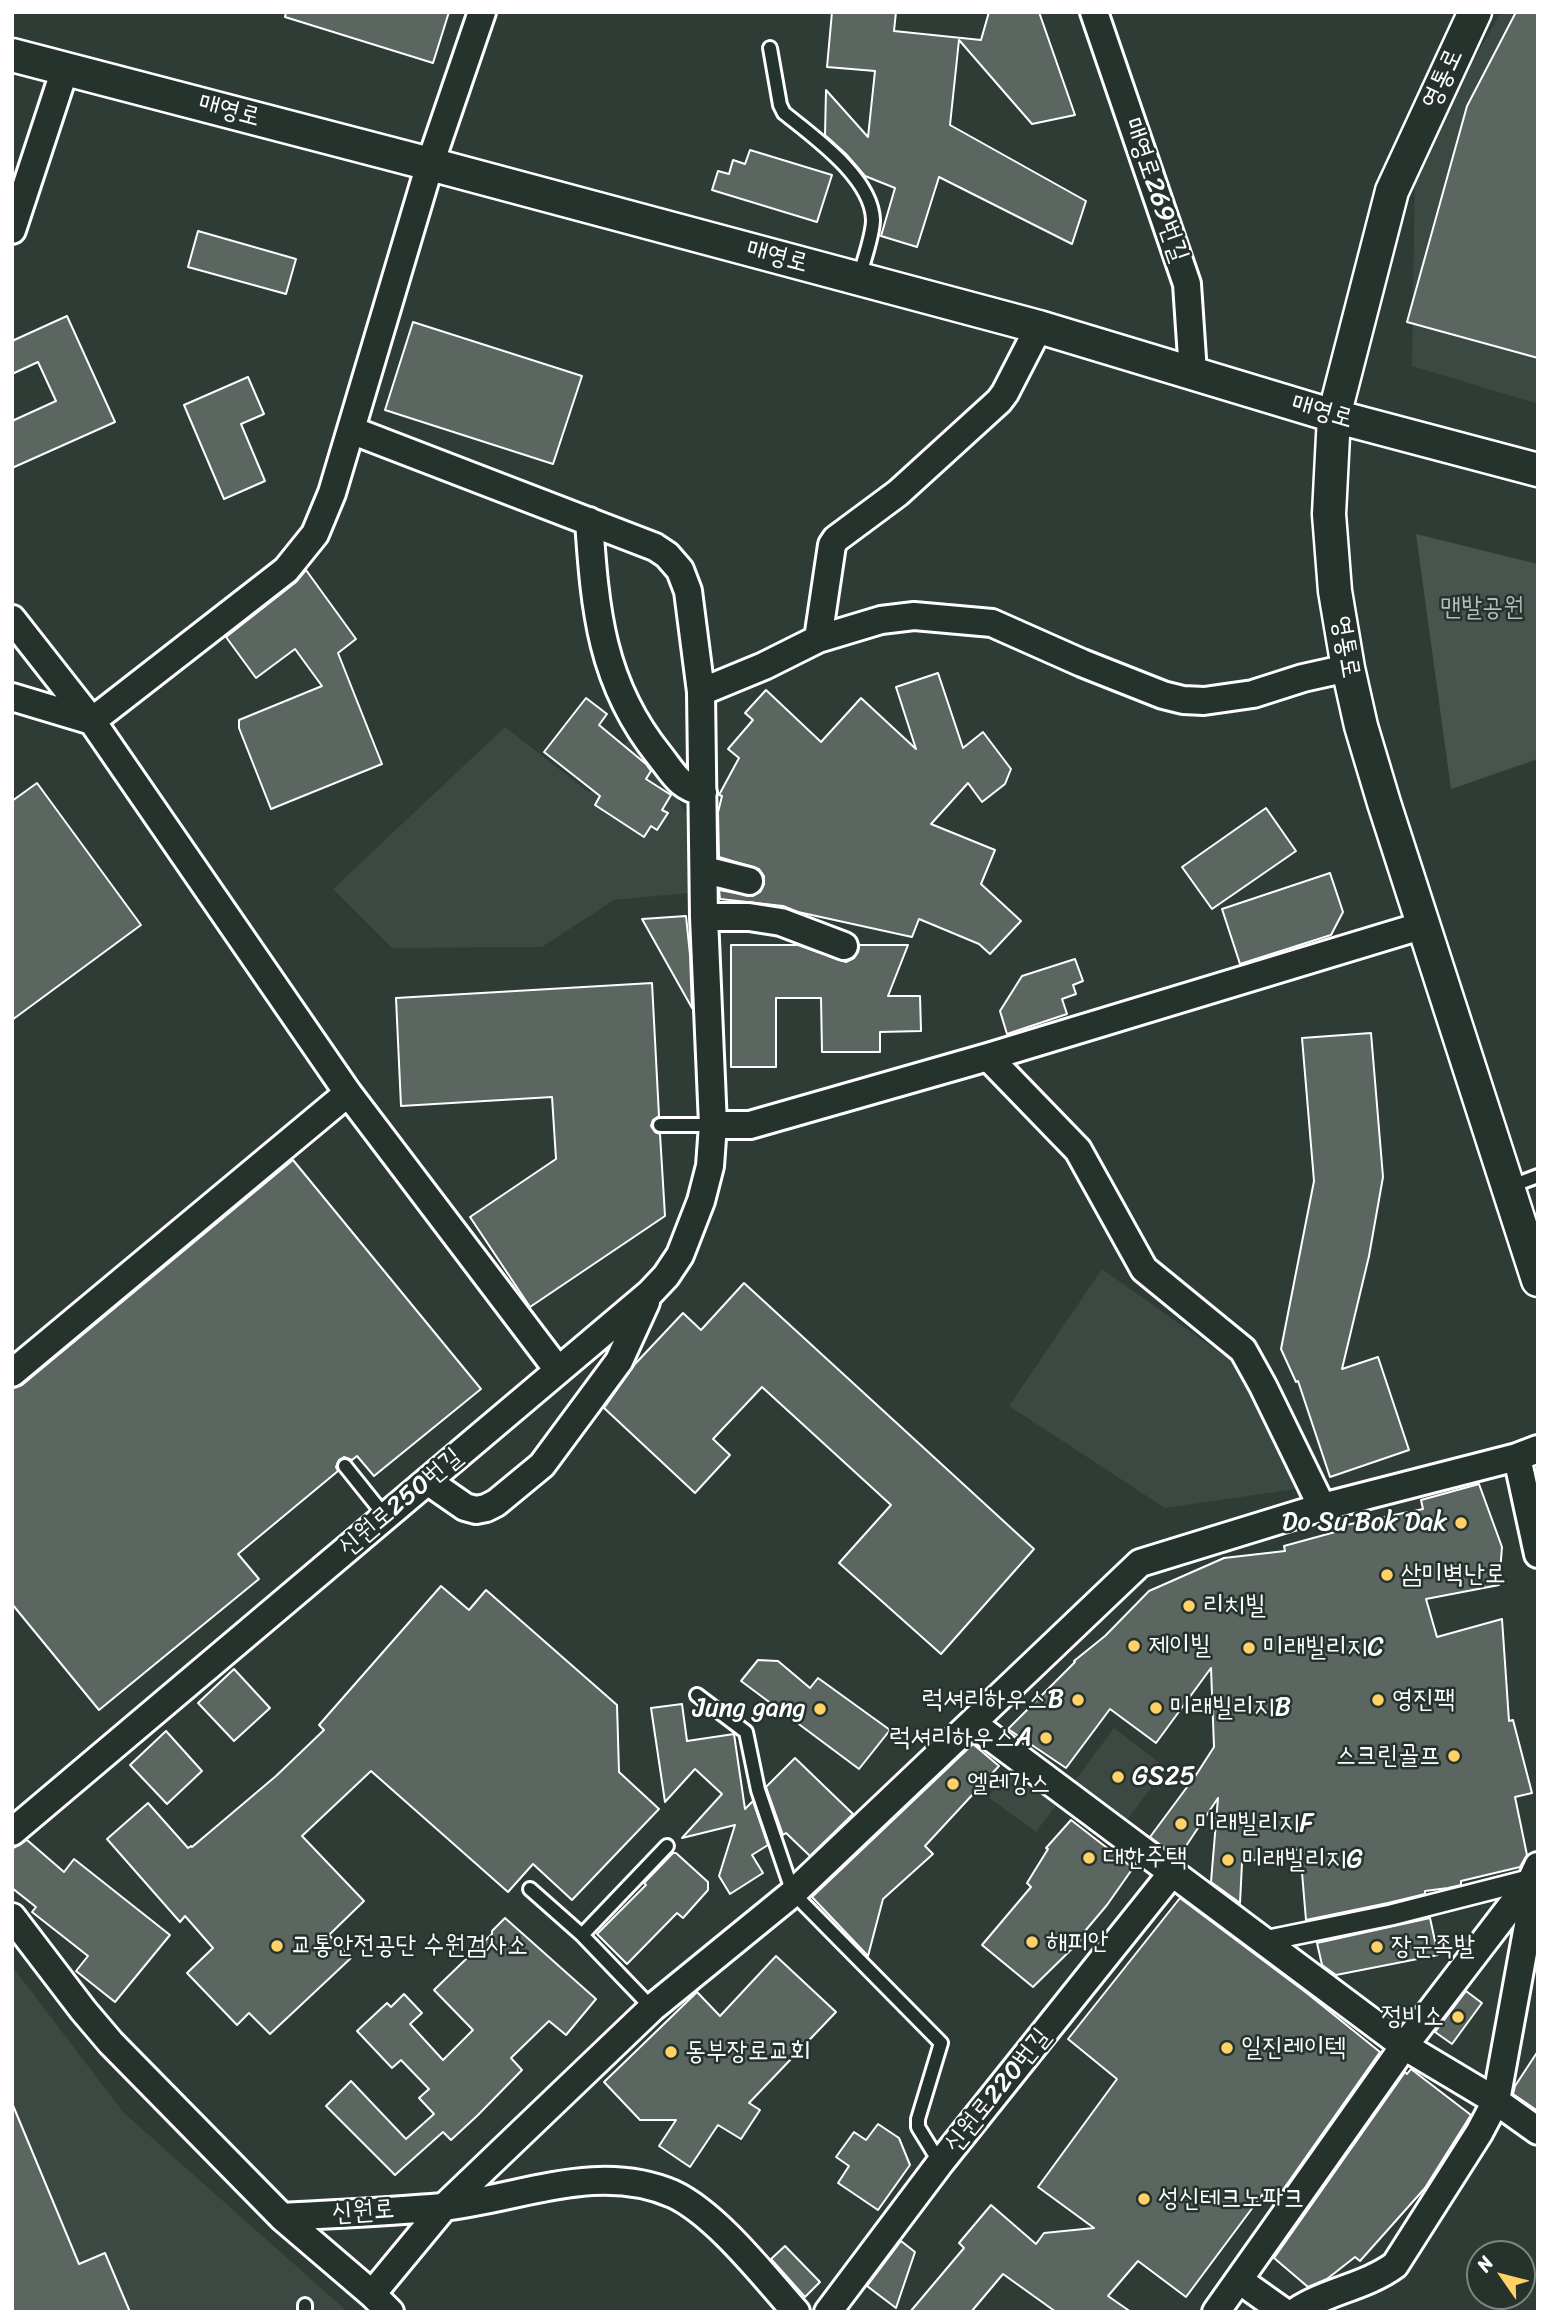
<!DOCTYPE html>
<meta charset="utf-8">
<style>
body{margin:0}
#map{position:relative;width:1550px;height:2324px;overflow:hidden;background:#2f3b35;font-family:Sriracha,sans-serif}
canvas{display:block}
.frame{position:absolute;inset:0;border:14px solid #fff;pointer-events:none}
.north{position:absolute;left:1466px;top:2240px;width:70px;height:70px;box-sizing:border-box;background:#26332d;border:2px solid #7d8581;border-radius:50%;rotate:305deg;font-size:19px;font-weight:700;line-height:28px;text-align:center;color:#fff}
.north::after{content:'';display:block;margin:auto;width:24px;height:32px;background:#ffd166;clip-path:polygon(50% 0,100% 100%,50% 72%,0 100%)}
</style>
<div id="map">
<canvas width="1550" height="2324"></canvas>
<div class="frame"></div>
<div class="north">N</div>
</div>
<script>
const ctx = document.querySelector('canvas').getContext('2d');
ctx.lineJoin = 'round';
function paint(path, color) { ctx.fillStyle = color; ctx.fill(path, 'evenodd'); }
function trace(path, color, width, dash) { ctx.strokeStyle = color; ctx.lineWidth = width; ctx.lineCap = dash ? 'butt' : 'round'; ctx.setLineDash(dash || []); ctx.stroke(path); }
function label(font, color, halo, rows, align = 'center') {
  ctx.font = font + ' Sriracha,"Poor Story",sans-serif'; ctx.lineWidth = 5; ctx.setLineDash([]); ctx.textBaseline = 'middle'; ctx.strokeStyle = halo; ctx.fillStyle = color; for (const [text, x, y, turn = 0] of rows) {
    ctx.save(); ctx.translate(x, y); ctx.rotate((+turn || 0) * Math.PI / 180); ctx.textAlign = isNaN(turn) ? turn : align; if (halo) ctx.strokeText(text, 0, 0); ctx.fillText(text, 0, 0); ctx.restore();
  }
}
const built = new Path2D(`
 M 1501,12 L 1538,12 L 1538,404 L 1412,366 L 1415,162 Z
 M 505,727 L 590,793 L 628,740 L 644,750 L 660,771 L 686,813 L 688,893 L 614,900 L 542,947 L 392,948 L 333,889 Z
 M 1102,1269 L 1246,1371 L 1295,1489 L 1165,1508 L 1009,1406 Z
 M 1114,1728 L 1166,1768 L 1123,1825 L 1071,1786 Z
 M 1018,1758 L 1065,1793 L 1036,1832 L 988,1797 Z
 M 12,1966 L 123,2112 L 348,2312 L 12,2312 Z`);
const green = new Path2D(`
 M 1416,534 L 1538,564 L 1538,759 L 1451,789 Z`);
const building = new Path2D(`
 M 286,12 L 449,12 L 433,63 L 285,17 Z
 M 832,12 L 896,12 L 894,31 L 981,40 L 989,12 L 1039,12 L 1075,115 L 1032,124 L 959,40 L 950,125 L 1086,201 L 1072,244 L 939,177 L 917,247 L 881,236 L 895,188 L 865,176 L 846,154 L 825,135 L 826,90 L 868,137 L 875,71 L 827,67 Z
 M 1516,12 L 1538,12 L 1538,358 L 1407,322 L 1467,106 Z
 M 750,150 L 832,175 L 817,222 L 712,190 L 718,171 L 729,174 L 733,160 L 745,164 Z
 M 198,231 L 296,259 L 286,294 L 188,267 Z
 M 67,316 L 115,422 L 12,468 L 12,421 L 56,401 L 38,362 L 12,374 L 12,341 Z
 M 413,322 L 582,376 L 553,464 L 385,410 Z
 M 248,377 L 264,414 L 241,424 L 265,481 L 224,499 L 184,405 Z
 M 306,570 L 356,639 L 338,653 L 382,764 L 271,809 L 239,728 L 239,720 L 322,686 L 295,649 L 256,678 L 226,637 L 296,582 Z
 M 938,673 L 963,748 L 983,732 L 1011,769 L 1005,784 L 982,802 L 968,783 L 931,824 L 995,850 L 981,884 L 1021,921 L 990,954 L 979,944 L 919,919 L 912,937 L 798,912 L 783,906 L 720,899 L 719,890 L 753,896 L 760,892 L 764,884 L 764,876 L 759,869 L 719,857 L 718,812 L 722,796 L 719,795 L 739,758 L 728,749 L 753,720 L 745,713 L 766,690 L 821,742 L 861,698 L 916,749 L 896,687 Z
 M 586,698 L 607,714 L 599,725 L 646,764 L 651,771 L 646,779 L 671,795 L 662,810 L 668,813 L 657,830 L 651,826 L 644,837 L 595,805 L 600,796 L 544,752 Z
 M 37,783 L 141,925 L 12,1020 L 12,801 Z
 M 1266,808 L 1296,851 L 1212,909 L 1182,867 Z
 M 1330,873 L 1343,912 L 1331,935 L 1240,964 L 1222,909 Z
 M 686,916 L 690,955 L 692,1008 L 642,919 Z
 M 731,945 L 798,945 L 846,962 L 854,958 L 858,952 L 859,945 L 908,945 L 888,996 L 920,996 L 921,1031 L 880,1032 L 880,1052 L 822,1052 L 821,998 L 776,998 L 776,1067 L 731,1067 Z
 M 1075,959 L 1083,981 L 1073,985 L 1076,994 L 1062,999 L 1067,1014 L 1007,1034 L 1000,1011 L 1022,976 Z
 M 652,983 L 659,1116 L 653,1120 L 651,1126 L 655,1132 L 660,1134 L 665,1216 L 530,1307 L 470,1217 L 556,1159 L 552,1097 L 401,1106 L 396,998 Z
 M 1371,1033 L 1383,1177 L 1369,1256 L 1342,1369 L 1378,1357 L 1409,1450 L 1330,1477 L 1298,1381 L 1296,1382 L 1281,1349 L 1314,1181 L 1302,1038 Z
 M 293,1160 L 481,1389 L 374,1476 L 357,1456 L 352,1460 L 344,1457 L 339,1460 L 336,1467 L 338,1471 L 238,1554 L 259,1579 L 99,1710 L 12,1604 L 12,1388 L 22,1385 Z
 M 744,1283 L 1034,1549 L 941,1654 L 839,1563 L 891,1505 L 762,1387 L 713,1439 L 730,1455 L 695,1493 L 604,1408 L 635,1364 L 683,1313 L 701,1330 Z
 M 1479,1484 L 1502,1547 L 1499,1585 L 1426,1599 L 1437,1637 L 1502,1619 L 1509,1721 L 1513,1720 L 1532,1793 L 1515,1797 L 1527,1855 L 1520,1867 L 1461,1881 L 1461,1885 L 1448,1888 L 1425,1891 L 1425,1894 L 1388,1903 L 1306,1920 L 1300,1849 L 1242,1863 L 1240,1903 L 1211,1882 L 1218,1798 L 1178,1858 L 1150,1837 L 1196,1775 L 1214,1747 L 1211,1668 L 1156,1743 L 1110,1709 L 1066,1768 L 1008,1729 L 1075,1662 L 1074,1661 L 1105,1636 L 1149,1591 L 1224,1558 L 1285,1551 L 1284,1546 L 1346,1529 L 1346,1525 L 1423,1509 L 1421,1500 Z
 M 441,1586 L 469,1610 L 486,1590 L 617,1705 L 619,1772 L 659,1809 L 572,1900 L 533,1864 L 508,1892 L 371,1771 L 302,1836 L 364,1901 L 329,1935 L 351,1958 L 270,2034 L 249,2013 L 237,2025 L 187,1973 L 213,1948 L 185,1916 L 180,1922 L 107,1839 L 148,1803 L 188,1848 L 191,1846 L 192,1847 L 276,1776 L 324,1730 L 319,1725 Z
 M 758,1660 L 778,1661 L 810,1688 L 818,1678 L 890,1730 L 859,1769 L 741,1681 Z
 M 234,1669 L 270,1708 L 234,1741 L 198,1703 Z
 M 682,1704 L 687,1741 L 734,1734 L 745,1809 L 753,1801 L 768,1845 L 752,1855 L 763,1873 L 730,1894 L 719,1876 L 735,1825 L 682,1838 L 722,1794 L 695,1769 L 665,1802 L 651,1708 Z
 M 166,1731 L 202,1771 L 167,1804 L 130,1765 Z
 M 973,1744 L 999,1766 L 925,1846 L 933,1854 L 883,1899 L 868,1956 L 812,1897 Z
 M 795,1758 L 853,1814 L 810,1856 L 786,1833 L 783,1835 L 766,1787 Z
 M 1071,1820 L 1133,1868 L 1107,1905 L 1080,1937 L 1082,1939 L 1033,1987 L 982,1945 L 1031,1887 L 1027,1883 L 1048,1849 L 1046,1848 Z
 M 27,1840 L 64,1872 L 74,1859 L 170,1935 L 115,2002 L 76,1971 L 88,1956 L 32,1912 L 36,1907 L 12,1888 L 12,1849 Z
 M 673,1853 L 676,1853 L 708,1882 L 708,1890 L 683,1918 L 677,1913 L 627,1964 L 597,1934 L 646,1885 L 644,1883 Z
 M 1180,1898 L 1308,1994 L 1380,2052 L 1273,2204 L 1262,2195 L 1186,2297 L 1138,2261 L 1108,2296 L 1131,2312 L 1056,2312 L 1003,2274 L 971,2312 L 910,2312 L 964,2248 L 959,2243 L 991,2205 L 1036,2244 L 1044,2233 L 1094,2228 L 1038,2187 L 1117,2079 L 1068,2039 Z
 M 505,1918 L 596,1999 L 566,2035 L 549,2021 L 511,2058 L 522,2070 L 478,2115 L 451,2140 L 443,2132 L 395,2175 L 326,2106 L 351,2081 L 406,2139 L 434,2114 L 419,2098 L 429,2089 L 401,2060 L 392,2068 L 357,2031 L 387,2003 L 391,2007 L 404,1994 L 422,2013 L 410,2024 L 443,2060 L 473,2030 L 434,1990 L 492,1934 L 492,1931 Z
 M 1430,1918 L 1438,1955 L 1336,1975 L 1322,1965 L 1317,1943 Z
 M 776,1956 L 836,2012 L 749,2103 L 760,2110 L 741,2139 L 718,2125 L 690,2167 L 659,2146 L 676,2120 L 640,2120 L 604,2082 L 697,1992 L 720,2016 Z
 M 1466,1991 L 1482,2003 L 1452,2044 L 1435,2032 Z
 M 1538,2051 L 1538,2111 L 1513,2094 L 1515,2086 Z
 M 1411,2069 L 1471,2115 L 1425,2188 L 1360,2261 L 1355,2257 L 1327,2279 L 1308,2287 L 1274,2258 L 1405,2072 L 1407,2074 Z
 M 12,2103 L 79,2264 L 105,2253 L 130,2312 L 12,2312 Z
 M 878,2124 L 899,2138 L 910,2165 L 878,2210 L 838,2183 L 849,2166 L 836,2157 L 854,2132 L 866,2140 Z
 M 901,2241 L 915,2252 L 896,2308 L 867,2286 Z
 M 785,2246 L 820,2282 L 805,2297 L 771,2259 Z`);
const service = new Path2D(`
 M 770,48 L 780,105 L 784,113 C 814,137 872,178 873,220 C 873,236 863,262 859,278
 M 660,1125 L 713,1125
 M 1509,1187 L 1538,1176
 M 345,1466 L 385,1516
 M 697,1695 L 746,1732 L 758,1790 L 793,1893 L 941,2043 L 918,2119 L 918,2127 L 940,2163
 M 530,1889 L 582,1935 L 652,2008
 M 582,1935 L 667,1846
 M 305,2305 L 305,2312`);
const pedestrian = new Path2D(`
 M 1264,1941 L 1391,1915 L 1532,1879`);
const minor = new Path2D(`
 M 1094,12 L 1187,284 L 1193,373
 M 12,230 L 65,69
 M 589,521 C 595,610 601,683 659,755 C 674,774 679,787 703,792
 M 12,619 L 92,721 L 348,1093 L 558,1370
 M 818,639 L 832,545 L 836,539 L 898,493 L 999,401 L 1005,393 L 1039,327
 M 701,692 L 764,666 L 818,639 L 881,620 L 914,616 L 992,623 L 1082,663 L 1163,695 L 1183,700 L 1204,701 L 1253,694 L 1303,678 L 1348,668
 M 12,697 L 92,721 L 286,570 L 315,534 L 332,493 L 430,164 L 482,12
 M 704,874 L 713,872 L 749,881
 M 704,917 L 749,917 L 781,922 L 844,946
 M 988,1057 L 1078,1150 L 1144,1269 L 1243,1350 L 1263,1386 L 1322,1507
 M 713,1125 L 750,1125 L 988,1057 L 1424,925
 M 12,1373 L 348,1093
 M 1538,1449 L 1517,1457 L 1322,1507 L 1140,1563 L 972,1723 L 1404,2046 L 1496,2101 L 1538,2131
 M 1517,1457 L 1538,1554
 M 429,1482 L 465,1507 L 476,1510 L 486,1508 L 496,1503 L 542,1465 L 619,1361 L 646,1302
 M 12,1832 L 650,1293 L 666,1276 L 680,1255 L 701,1201 L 710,1166 L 713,1125 L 704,917 L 701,692 L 688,591 L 680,570 L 667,555 L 655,547 L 351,430
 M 12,1917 L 83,2010 L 111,2043 L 282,2217 C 335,2214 389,2212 442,2207 C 519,2199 597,2161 673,2194 C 716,2214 764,2276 796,2312
 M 282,2217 L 372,2294 L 390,2312
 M 1239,2280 L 1284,2312
 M 372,2294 L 444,2207 L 652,2008 L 793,1893 L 972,1723
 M 828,2312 L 940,2163 L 1172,1873
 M 1216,2312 L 1404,2046 L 1532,1879 L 1538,1866
 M 1295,2312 C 1326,2291 1365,2287 1395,2265 L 1479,2133 L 1496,2101 L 1537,1876`);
const tertiary = new Path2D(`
 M 1475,12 L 1392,191 L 1334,416 L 1329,514 L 1335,591 L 1348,668 L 1361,726 L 1384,803 L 1538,1280
 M 12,55 L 430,164 L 1039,327 L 1334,416 L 1538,470`);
const markers = [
 [1461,1523,7,"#ffd166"],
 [1387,1575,7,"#ffd166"],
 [1189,1606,7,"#ffd166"],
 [1134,1646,7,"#ffd166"],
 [1249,1648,7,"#ffd166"],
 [1078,1700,7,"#ffd166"],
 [1378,1700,7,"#ffd166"],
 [1156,1708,7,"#ffd166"],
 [820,1709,7,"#ffd166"],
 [1046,1738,7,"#ffd166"],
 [1454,1756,7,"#ffd166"],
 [1118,1777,7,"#ffd166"],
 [953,1784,7,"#ffd166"],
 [1181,1824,7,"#ffd166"],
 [1089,1858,7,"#ffd166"],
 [1228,1860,7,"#ffd166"],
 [1032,1942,7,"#ffd166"],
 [277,1946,7,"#ffd166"],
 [1377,1947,7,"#ffd166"],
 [1458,2017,7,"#ffd166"],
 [1227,2048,7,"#ffd166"],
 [671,2052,7,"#ffd166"],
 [1144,2199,7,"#ffd166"]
];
const streetNames = [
 ["영통로",1443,79,-65],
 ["매영로",229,111,15],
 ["매영로269번길",1155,190,71],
 ["매영로",777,257,15],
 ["매영로",1322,412,16],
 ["영통로",1345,647,80],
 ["신원로250번길",401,1503,-40],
 ["신원로220번길",998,2091,-51],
 ["신원로",363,2212,-4]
];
const parkNames = [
 ["맨발공원",1482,608]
];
const poiNames = [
 ["Do Su Bok Dak",1447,1523,"right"],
 ["삼미벽난로",1401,1575],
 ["리치빌",1203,1606],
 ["제이빌",1148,1646],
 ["미래빌리지C",1263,1648],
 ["럭셔리하우스B",1064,1700,"right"],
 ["영진팩",1392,1700],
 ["미래빌리지B",1170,1708],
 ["Jung gang",806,1709,"right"],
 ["럭셔리하우스A",1032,1738,"right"],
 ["스크린골프",1440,1756,"right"],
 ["GS25",1132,1777],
 ["엘레강스",967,1784],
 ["미래빌리지F",1195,1824],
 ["대한주택",1103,1858],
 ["미래빌리지G",1242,1860],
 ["해피안",1046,1942],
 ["교통안전공단 수원검사소",291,1946],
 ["장군족발",1391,1947],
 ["정비소",1444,2017,"right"],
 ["일진레이텍",1241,2048],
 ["동부장로교회",685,2052],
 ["성신테크노파크",1158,2199]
];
paint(built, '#3c4842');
paint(green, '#4a544f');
paint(building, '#5b6661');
trace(building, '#fff', 2);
trace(service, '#fff', 18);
trace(pedestrian, '#fff', 24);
trace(minor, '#fff', 32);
trace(tertiary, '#fff', 37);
trace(service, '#26332d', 12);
trace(pedestrian, '#26332d', 19);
trace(minor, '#26332d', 26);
trace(tertiary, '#26332d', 32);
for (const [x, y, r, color] of markers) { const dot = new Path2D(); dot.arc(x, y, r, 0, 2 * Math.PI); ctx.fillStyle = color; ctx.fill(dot); trace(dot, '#26332d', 2.5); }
label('26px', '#fff', '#26332d', streetNames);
label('26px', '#b7bbb9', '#26332d', parkNames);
label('26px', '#fff', '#26332d', poiNames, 'left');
</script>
